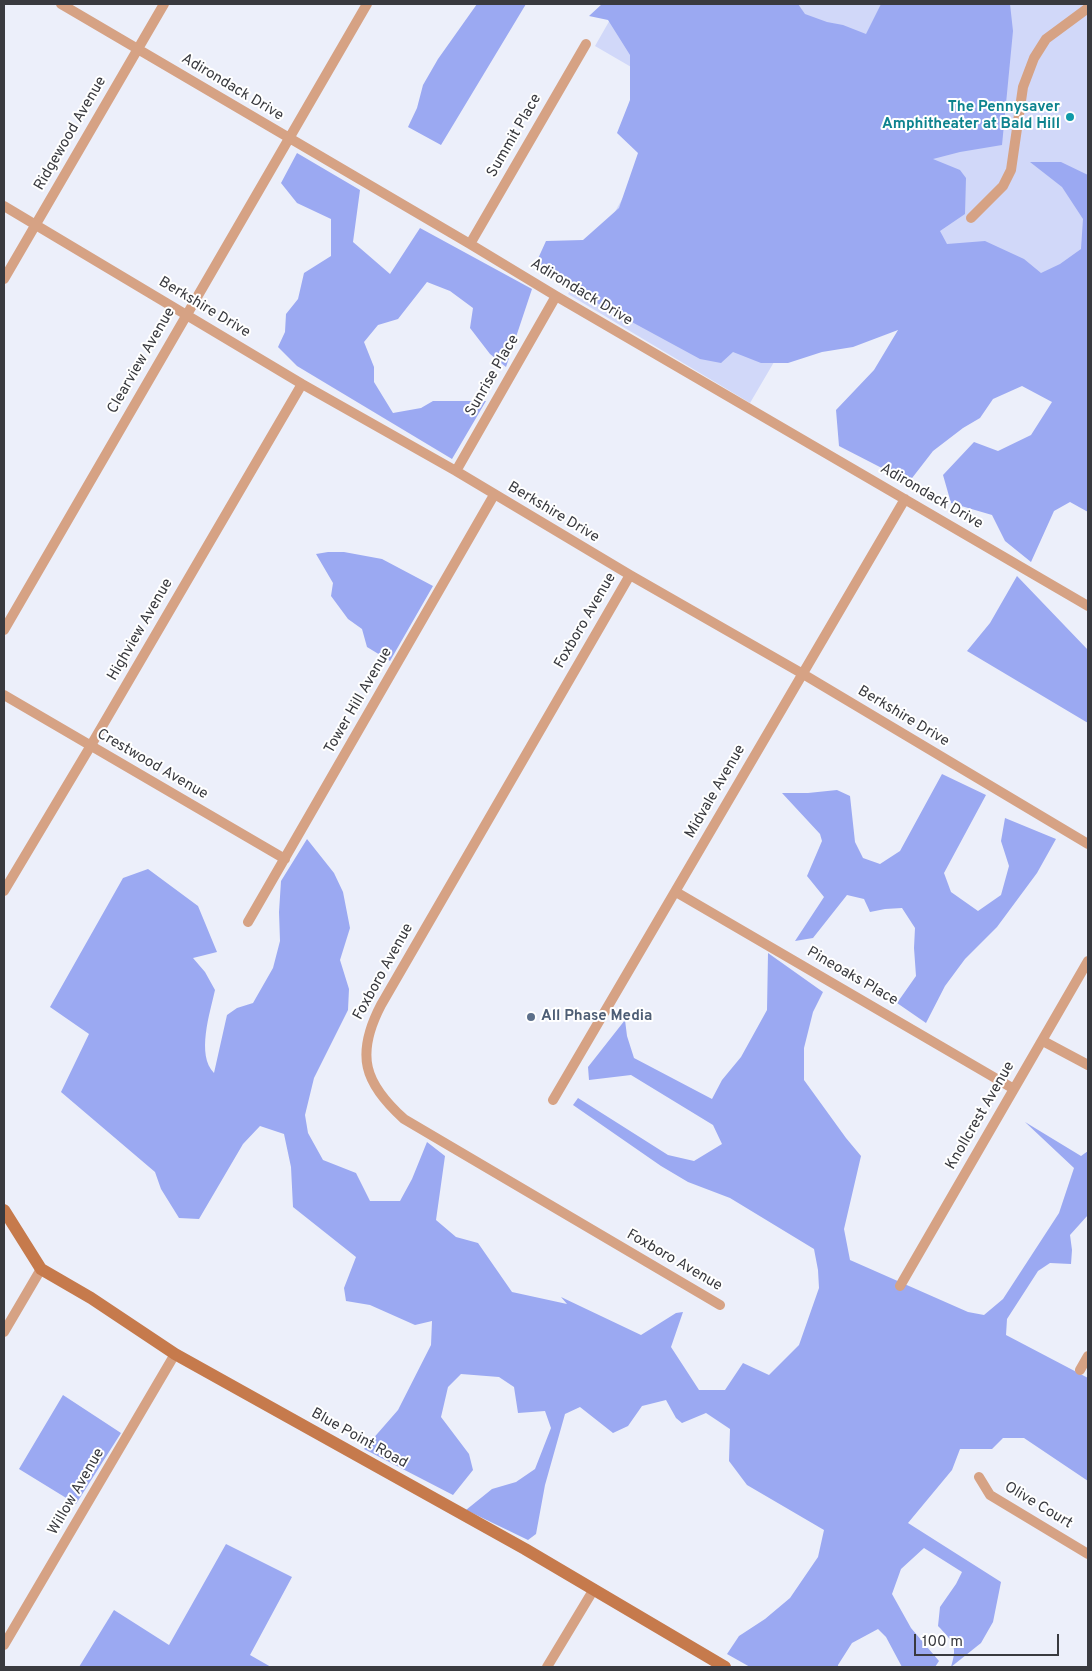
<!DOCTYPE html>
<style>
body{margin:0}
#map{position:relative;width:1092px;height:1671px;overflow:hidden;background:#eceffa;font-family:Overpass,sans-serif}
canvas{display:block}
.frame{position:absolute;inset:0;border:5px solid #393a3f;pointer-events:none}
.scale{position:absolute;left:914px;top:1634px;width:145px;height:22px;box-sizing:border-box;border:2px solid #393a3f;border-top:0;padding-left:6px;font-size:15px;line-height:18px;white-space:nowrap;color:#393a3f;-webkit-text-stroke:4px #fff;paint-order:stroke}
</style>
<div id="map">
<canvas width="1092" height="1671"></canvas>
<div class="frame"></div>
<div class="scale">100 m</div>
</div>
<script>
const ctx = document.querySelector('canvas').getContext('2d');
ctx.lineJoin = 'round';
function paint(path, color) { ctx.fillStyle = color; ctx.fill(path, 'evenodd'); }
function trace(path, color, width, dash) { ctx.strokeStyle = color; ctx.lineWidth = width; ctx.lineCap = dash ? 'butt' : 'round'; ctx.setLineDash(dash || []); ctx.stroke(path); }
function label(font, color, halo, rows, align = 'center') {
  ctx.font = font + ' Overpass,sans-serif'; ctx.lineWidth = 4; ctx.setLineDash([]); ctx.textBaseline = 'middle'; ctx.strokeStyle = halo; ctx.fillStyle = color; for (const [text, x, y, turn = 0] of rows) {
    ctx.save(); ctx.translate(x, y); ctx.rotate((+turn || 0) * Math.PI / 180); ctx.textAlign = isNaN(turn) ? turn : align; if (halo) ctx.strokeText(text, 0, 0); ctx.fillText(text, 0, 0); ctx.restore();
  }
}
const green = new Path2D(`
 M 619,4 L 1088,4 L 1088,326 L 869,200 L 750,403 L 568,294 L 681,96 L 595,46 Z`);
const forest = new Path2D(`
 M 477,4 L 526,4 L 441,145 L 408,127 L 417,108 L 423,85 L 438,59 Z
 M 602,4 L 798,4 L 805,14 L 827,22 L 843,25 L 866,34 L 881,4 L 1010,4 L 1013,31 L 1002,145 L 960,152 L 933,159 L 960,170 L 966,178 L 965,214 L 940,231 L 947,244 L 985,241 L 1024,259 L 1041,273 L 1060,264 L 1081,249 L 1083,219 L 1062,187 L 1030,162 L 1061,162 L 1088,175 L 1088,512 L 1070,502 L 1054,511 L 1031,562 L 1005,541 L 992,515 L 951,503 L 943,475 L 974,442 L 998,451 L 1031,435 L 1052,402 L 1022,386 L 993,399 L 980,418 L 963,428 L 933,451 L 909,482 L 839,446 L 836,410 L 874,370 L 898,330 L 853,347 L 822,352 L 788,363 L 761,363 L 733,352 L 721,363 L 700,359 L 560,283 L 536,263 L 546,241 L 583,240 L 619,208 L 638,153 L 617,133 L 630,100 L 630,55 L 608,20 L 589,16 Z
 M 297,153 L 360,190 L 353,242 L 390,274 L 420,228 L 532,289 L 506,367 L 490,354 L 470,328 L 473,308 L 450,291 L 427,282 L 398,319 L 378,325 L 364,342 L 374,367 L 374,382 L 393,413 L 421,408 L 433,401 L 486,401 L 452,459 L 297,366 L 278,347 L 285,332 L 286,314 L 298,299 L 304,273 L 331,256 L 331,219 L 297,203 L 281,183 Z
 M 328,552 L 344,552 L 382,559 L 433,586 L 390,661 L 367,647 L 362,629 L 348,619 L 331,596 L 333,583 L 316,554 Z
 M 1017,576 L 1088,650 L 1088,723 L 967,651 L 990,623 Z
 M 942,774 L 986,795 L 944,873 L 951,892 L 978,911 L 1001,895 L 1009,866 L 1001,841 L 1005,818 L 1056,839 L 1037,873 L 997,927 L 965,959 L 945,986 L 926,1023 L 897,1003 L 916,976 L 914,948 L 915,928 L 902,908 L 885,909 L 870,912 L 864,899 L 847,895 L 813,938 L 795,941 L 824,897 L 807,876 L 822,841 L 820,834 L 782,793 L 808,793 L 837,790 L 850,796 L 855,842 L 863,858 L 880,864 L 900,851 Z
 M 307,839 L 334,873 L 343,892 L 350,928 L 340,960 L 349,989 L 348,1010 L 314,1078 L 305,1115 L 308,1133 L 323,1160 L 356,1173 L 370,1201 L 400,1201 L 412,1179 L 427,1142 L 445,1156 L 436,1220 L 456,1237 L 478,1243 L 512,1292 L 567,1304 L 561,1297 L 641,1335 L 676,1313 L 683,1312 L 671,1347 L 699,1390 L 725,1390 L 743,1363 L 769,1375 L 799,1345 L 819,1288 L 818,1270 L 814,1249 L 730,1198 L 688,1182 L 661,1166 L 573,1105 L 578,1098 L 668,1155 L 694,1161 L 722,1144 L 713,1125 L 631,1075 L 589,1080 L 588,1067 L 625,1020 L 627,1036 L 634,1058 L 712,1099 L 722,1080 L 741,1057 L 767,1010 L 768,953 L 823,992 L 813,1012 L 804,1048 L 804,1080 L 846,1138 L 861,1156 L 844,1229 L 850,1260 L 968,1312 L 984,1315 L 1003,1299 L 1059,1213 L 1074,1168 L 1025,1122 L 1081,1156 L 1088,1151 L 1088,1215 L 1070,1235 L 1072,1250 L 1071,1264 L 1050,1263 L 1038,1271 L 1007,1319 L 1006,1335 L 1088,1378 L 1088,1481 L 1024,1438 L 1003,1438 L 992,1449 L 960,1449 L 952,1470 L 908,1523 L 1001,1582 L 993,1622 L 981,1643 L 951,1667 C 958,1645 953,1642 938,1626 L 940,1607 L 956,1584 L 962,1572 L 924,1548 L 901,1569 L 892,1594 L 911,1628 L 939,1661 L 935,1667 L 902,1667 L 886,1637 L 878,1629 L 852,1643 L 838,1665 L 838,1667 L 750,1667 L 727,1654 L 739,1636 L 765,1619 L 790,1598 L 818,1557 L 824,1530 L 747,1485 L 729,1461 L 730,1429 L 706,1413 L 682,1423 L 676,1418 L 666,1400 L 642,1406 L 628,1426 L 613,1433 L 580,1407 L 565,1414 L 545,1485 L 536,1534 L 528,1540 L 466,1510 L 492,1489 L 516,1482 L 535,1469 L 551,1428 L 545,1411 L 518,1413 L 514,1387 L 499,1377 L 461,1374 L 448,1387 L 441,1417 L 469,1454 L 473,1470 L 453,1495 L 364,1449 L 398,1410 L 431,1345 L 432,1321 L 415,1325 L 370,1305 L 346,1301 L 344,1288 L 356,1257 L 293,1207 L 291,1167 L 284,1134 L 260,1126 L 243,1144 L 199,1219 L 179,1218 L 161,1189 L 155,1172 L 61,1092 L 89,1034 L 50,1007 L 123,878 L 148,869 L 198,906 L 217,952 L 193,958 L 205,972 L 215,990 C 210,1013 196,1055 214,1073 L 227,1015 L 237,1008 L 253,1003 L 273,968 L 280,941 L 279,912 L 281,881 Z
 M 63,1395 L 121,1433 L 76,1504 L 19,1469 Z
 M 226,1544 L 292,1577 L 250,1655 L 271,1667 L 79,1667 L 114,1610 L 169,1645 Z`);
const street = new Path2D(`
 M 61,4 L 470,244 L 556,296 L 1088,606
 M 4,206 L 302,384 L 456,471 L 630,575 L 803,674 L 1088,844
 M 971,218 L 1003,186 L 1011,170 L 1023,87 L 1034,58 L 1046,39 L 1088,8
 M 470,244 L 586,44
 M 4,279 L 164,4
 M 456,471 L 556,296
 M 630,575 L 381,1005 C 355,1055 364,1083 404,1119 L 720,1305
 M 4,630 L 367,4
 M 4,695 L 285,859
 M 4,891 L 90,747 L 302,384
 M 676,892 L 1014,1089
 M 248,922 L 494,495
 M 1043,1041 L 1088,1065
 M 553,1100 L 905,499
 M 900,1286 L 1088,961
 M 4,1332 L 41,1269
 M 1080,1370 L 1088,1356
 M 979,1477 L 990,1495 L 1088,1554
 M 4,1645 L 175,1354
 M 547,1667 L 594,1589`);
const secondary = new Path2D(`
 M 4,1210 L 41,1269 L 91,1298 L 175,1354 L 525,1549 L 725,1667`);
const markers = [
 [1070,117,5,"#0f9aa8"],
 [531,1017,5,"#5c6f8a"]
];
const streetNames = [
 ["Adirondack Drive",232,88,31],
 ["Ridgewood Avenue",71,134,-60],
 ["Summit Place",515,136,-60],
 ["Adirondack Drive",581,293,31],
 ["Berkshire Drive",204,308,31],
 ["Clearview Avenue",142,361,-60],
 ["Sunrise Place",493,376,-60],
 ["Adirondack Drive",931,497,30],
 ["Berkshire Drive",553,513,31],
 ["Foxboro Avenue",586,621,-60],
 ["Highview Avenue",141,630,-60],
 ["Tower Hill Avenue",359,701,-60],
 ["Berkshire Drive",903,717,31],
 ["Crestwood Avenue",152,765,30],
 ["Midvale Avenue",716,792,-60],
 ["Foxboro Avenue",384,972,-61],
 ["Pineoaks Place",852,977,30],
 ["Knollcrest Avenue",981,1116,-60],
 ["Foxboro Avenue",674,1261,30],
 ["Blue Point Road",359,1439,29],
 ["Willow Avenue",77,1492,-60],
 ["Olive Court",1038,1506,31]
];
const cultureNames = [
 ["The Pennysaver",1060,108],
 ["Amphitheater at Bald Hill",1060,125]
];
const serviceNames = [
 ["All Phase Media",541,1017]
];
paint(green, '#d1d8f9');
paint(forest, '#9ba9f2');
trace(street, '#d6a284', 10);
trace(secondary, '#c67a4c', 12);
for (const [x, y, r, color] of markers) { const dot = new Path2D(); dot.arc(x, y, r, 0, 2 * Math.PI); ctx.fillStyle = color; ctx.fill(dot); trace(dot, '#fff', 2); }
label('15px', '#393a3f', '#fff', streetNames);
label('bold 15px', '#0d838f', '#fff', cultureNames, 'right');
label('bold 15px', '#4e5e75', '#fff', serviceNames, 'left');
</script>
